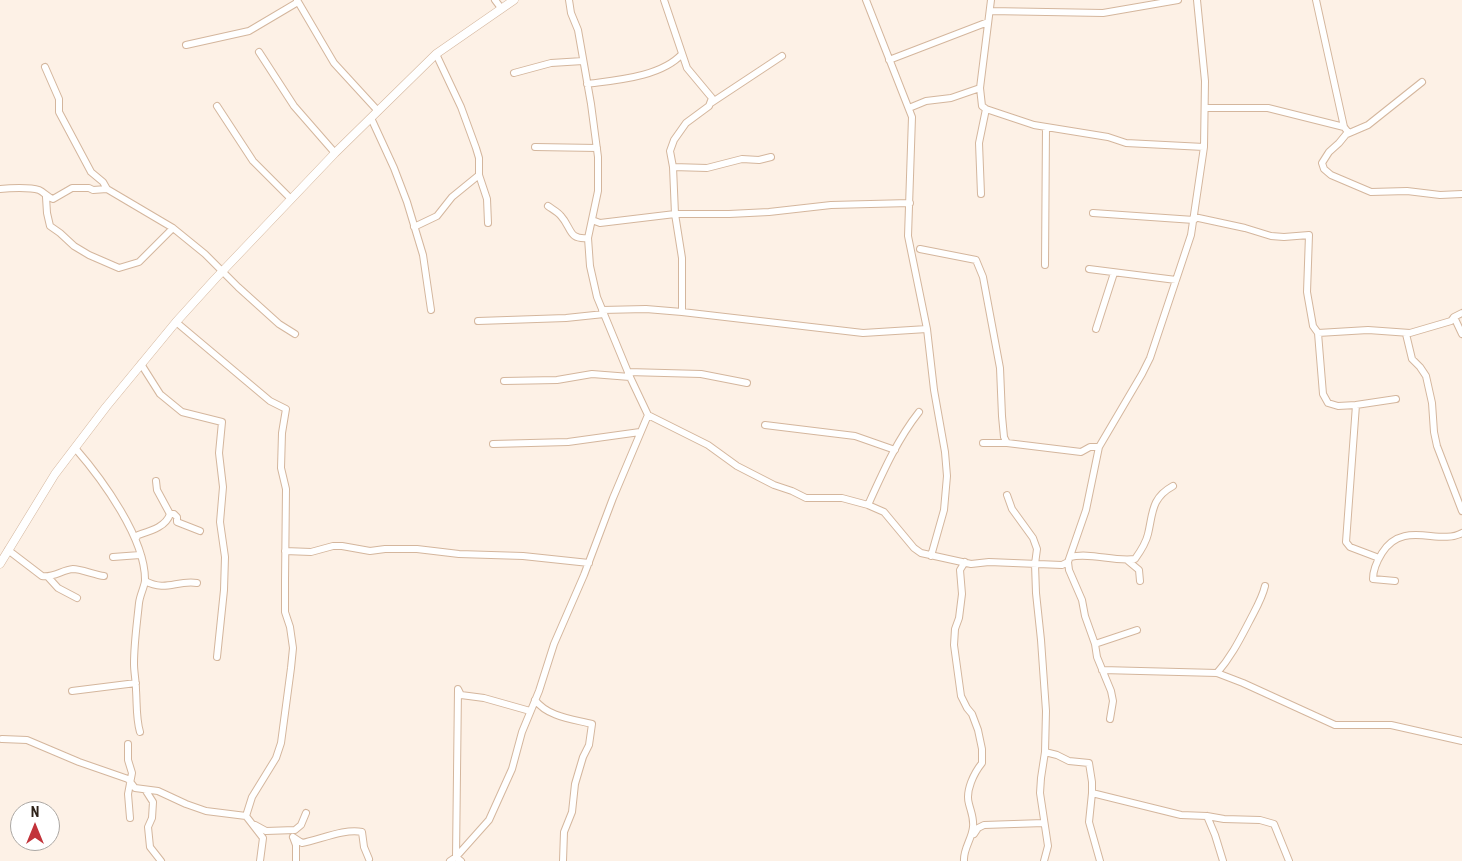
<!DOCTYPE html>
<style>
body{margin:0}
#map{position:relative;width:1462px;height:861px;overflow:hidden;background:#fdf1e6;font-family:"Roboto Condensed",sans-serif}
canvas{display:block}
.north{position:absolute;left:10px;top:801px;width:50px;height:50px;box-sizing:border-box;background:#fff;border:1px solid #aba7a3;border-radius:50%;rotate:0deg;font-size:14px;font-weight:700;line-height:20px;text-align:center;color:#2e2219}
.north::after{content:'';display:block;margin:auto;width:18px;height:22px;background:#c2333a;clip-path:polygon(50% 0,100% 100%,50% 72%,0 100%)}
</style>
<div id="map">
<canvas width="1462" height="861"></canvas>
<div class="north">N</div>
</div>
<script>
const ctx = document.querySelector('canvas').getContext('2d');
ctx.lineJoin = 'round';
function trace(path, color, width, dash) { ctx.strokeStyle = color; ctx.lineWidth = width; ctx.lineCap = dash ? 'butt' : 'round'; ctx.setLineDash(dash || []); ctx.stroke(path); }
const minor = new Path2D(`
 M 297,0 L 334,63 L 378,111
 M 495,0 L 501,8
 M 569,0 L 571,13 L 578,30 L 591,104 L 598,157 L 598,191 L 588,238 L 590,266 L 597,297 L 630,377 L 648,415
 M 664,0 L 687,68 L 712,98 L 709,106 L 686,123 L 674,140 L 670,151 L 673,167 L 675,214 L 682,258 L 682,312
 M 866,0 L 912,117 L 908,236 L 927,329 L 934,390 L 945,452 L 947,476 L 944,510 L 931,556
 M 991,0 L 980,88 L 982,106 L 986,109 L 1034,125 L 1108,137 L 1126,143 L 1204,147
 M 1316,0 L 1344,127 L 1348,132 L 1339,143 L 1329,152 L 1322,163 L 1324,169 L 1331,175 L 1371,192 L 1407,191 L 1440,195 L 1462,194
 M 990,11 L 1103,13 L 1178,0
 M 186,45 L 249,31 L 298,2
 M 259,52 L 294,106 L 335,153
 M 436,54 L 461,107 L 476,148 L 479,158 L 479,175 L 487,199 L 488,223
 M 889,60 L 988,22
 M 45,67 L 59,99 L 59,112 L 91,172 L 103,182 L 107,189
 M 514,73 L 551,63 L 583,61
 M 587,84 C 616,80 661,77 682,54
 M 711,103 L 782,56
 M 217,106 L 253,161 L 291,199
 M 909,108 L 926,101 L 951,98 L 980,88
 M 1206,108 L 1268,108 L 1344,127
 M 371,118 L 394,168 L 407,202 L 423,255 L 431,310
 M 1347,134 L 1368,125 L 1422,82
 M 535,147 L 597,148
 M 673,167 L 707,168 L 742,159 L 759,160 L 771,157
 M 0,189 C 9,188 30,187 39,190 C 44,192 47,197 53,199 L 72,188 L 89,188 L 93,190 L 107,189 L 173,228 L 205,254 L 238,287 L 279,324 L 295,334
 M 981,194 L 979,143 L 986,109
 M 46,197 L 47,213 L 50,226 L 60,233 L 74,246 L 89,255 L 119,268 L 139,262 L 173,228
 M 548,206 C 552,209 558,212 561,216 C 572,228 568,240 588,238
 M 1093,213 L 1194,220
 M 1194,217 L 1245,228 L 1271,236 L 1284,237 L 1309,235 L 1307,292 L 1313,326 L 1318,333 L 1368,330 L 1410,333 L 1451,321 L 1454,317 L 1462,313
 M 592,220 L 600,223 L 675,214 L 729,214 L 769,212 L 831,205 L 910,203
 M 414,227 L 437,216 L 452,197 L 479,175
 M 920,249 L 976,260 L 983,277 L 1000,368 L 1002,416 L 1004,437 L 1007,443 L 1081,452 L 1090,447 L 1099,447
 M 1045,265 L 1046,127
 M 1089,269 L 1176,280
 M 602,310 L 646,309 L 682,312 L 863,333 L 927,329
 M 1454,317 L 1462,334
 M 478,321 L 566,318 L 604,314
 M 176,322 L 270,401 L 286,409 L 282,433 L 281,468 L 286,489 L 285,581 L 285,612 L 290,627 L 293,648 L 291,668 L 281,743 L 276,758 L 252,797 L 246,816 L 263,838 L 260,861
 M 1096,329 L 1114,273
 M 1318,333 L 1323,394 L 1328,403 L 1338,406 L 1356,405 L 1346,542 L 1350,547 L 1379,558
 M 1406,334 L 1412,359 L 1420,367 L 1426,376 L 1432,403 L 1434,432 L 1437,446 L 1462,511
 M 141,364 L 160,394 L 182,412 L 222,422 L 219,453 L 223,487 L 220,522 L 225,557 L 224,590 L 217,657
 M 628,372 L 701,374 L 747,383
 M 504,381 L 557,380 L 592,374 L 630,377
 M 1356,405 L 1396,399
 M 765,425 L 855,436 L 895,450
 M 983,443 L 1007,443
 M 493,444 L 568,442 L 640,432
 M 75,448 C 102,479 146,539 145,581 C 144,588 140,595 139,603 C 137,623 134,643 134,664 C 134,672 136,681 136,690 C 137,704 136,719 140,732
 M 1007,495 L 1012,509 L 1033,538 L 1037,549 L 1035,564 L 1036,593 L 1041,640 L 1046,711 L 1045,752 L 1057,755 L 1069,761 L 1089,763 L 1092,782 L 1092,793 L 1181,815 L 1207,816 L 1224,819 L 1260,820 L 1274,824 L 1289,861
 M 868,505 C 883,472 897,440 919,412
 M 170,514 L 174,514 L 177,517 L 177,522 L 200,531
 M 136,538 L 138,535 C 150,531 166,527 170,514 L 157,490 L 156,481
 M 8,550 L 42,576 C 53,578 62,570 73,569 C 81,569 95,575 104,576
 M 285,551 L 311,552 L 333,546 L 342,546 L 370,551 L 385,549 L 417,549 L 459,554 L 523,556 L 589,563
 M 113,557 L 140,555
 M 1070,557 C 1091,552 1113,562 1135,559 C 1140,552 1146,543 1148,534 C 1153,513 1151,498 1173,486
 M 1127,560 L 1139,570 L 1140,581
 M 48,577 L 58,588 L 77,598
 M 145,581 C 166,592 176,580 197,583
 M 1395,581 L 1373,579 C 1373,569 1377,561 1382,553 C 1403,519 1439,546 1462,533
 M 1095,644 L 1137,630
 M 1102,670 L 1217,673 L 1243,683 L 1335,725 L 1391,725 L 1462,741
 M 1217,673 C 1231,657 1239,641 1249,622 C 1255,610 1262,599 1265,586
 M 72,691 L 136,683
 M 535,700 C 548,717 572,719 592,724 L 589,745 L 583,757 L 575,784 L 572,812 L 564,832 L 563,861
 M 1110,719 L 1113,701 L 1111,691 L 1097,657 L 1095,644 L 1085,616 L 1082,600 L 1069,570 L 1068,562 L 1086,510 L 1099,447 L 1142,374 L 1150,358 L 1191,235 L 1204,147 L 1205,81 L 1197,0
 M 2,739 L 27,740 L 79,762 L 128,779 L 135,788 L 158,791 L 186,804 L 206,811 L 246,816
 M 128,744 L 128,760 L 132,773 L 128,794 L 130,818
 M 146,791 L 153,802 L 152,818 L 148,827 L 150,847 L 161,861
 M 1092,793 L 1089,822 L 1100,861
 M 1207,816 L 1215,835 L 1223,861
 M 255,825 L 266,831 L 295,830 L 301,825 L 306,813
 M 974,834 L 978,828 L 984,825 L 1044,823
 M 293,837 L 302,843 C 319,840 345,828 362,832 L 364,847 L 369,859
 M 293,837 L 296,845 L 296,861
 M 450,861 L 456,857 L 489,820 L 512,769 L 522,732 L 539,691 L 554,644 L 584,575 L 613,498 L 648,415 L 708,445 L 737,466 L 774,485 L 792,491 L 806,498 L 842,498 L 868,505 L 884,512 L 914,548 L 921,553 L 971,564 L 989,562 L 1062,565 L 1068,562
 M 461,861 L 456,857 L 458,689 L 461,695 L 484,698 L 530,711
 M 964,861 C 963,849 972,839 973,827 C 974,818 971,812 969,804 C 965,791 974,773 982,763 L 982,749 L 978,730 L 972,714 L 967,708 L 961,696 L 954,645 L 955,629 L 959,618 L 962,594 L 960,570 L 965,562
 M 1044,861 L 1048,846 L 1040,793 L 1041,778 L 1045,752`);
const tertiary = new Path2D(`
 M 0,564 L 55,474 L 106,407 L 176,322 L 215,279 L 335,153 L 436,54 L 514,0`);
trace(minor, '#d4b69d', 8);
trace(tertiary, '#d4b69d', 9);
trace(minor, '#fff', 6);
trace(tertiary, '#fff', 8);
</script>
